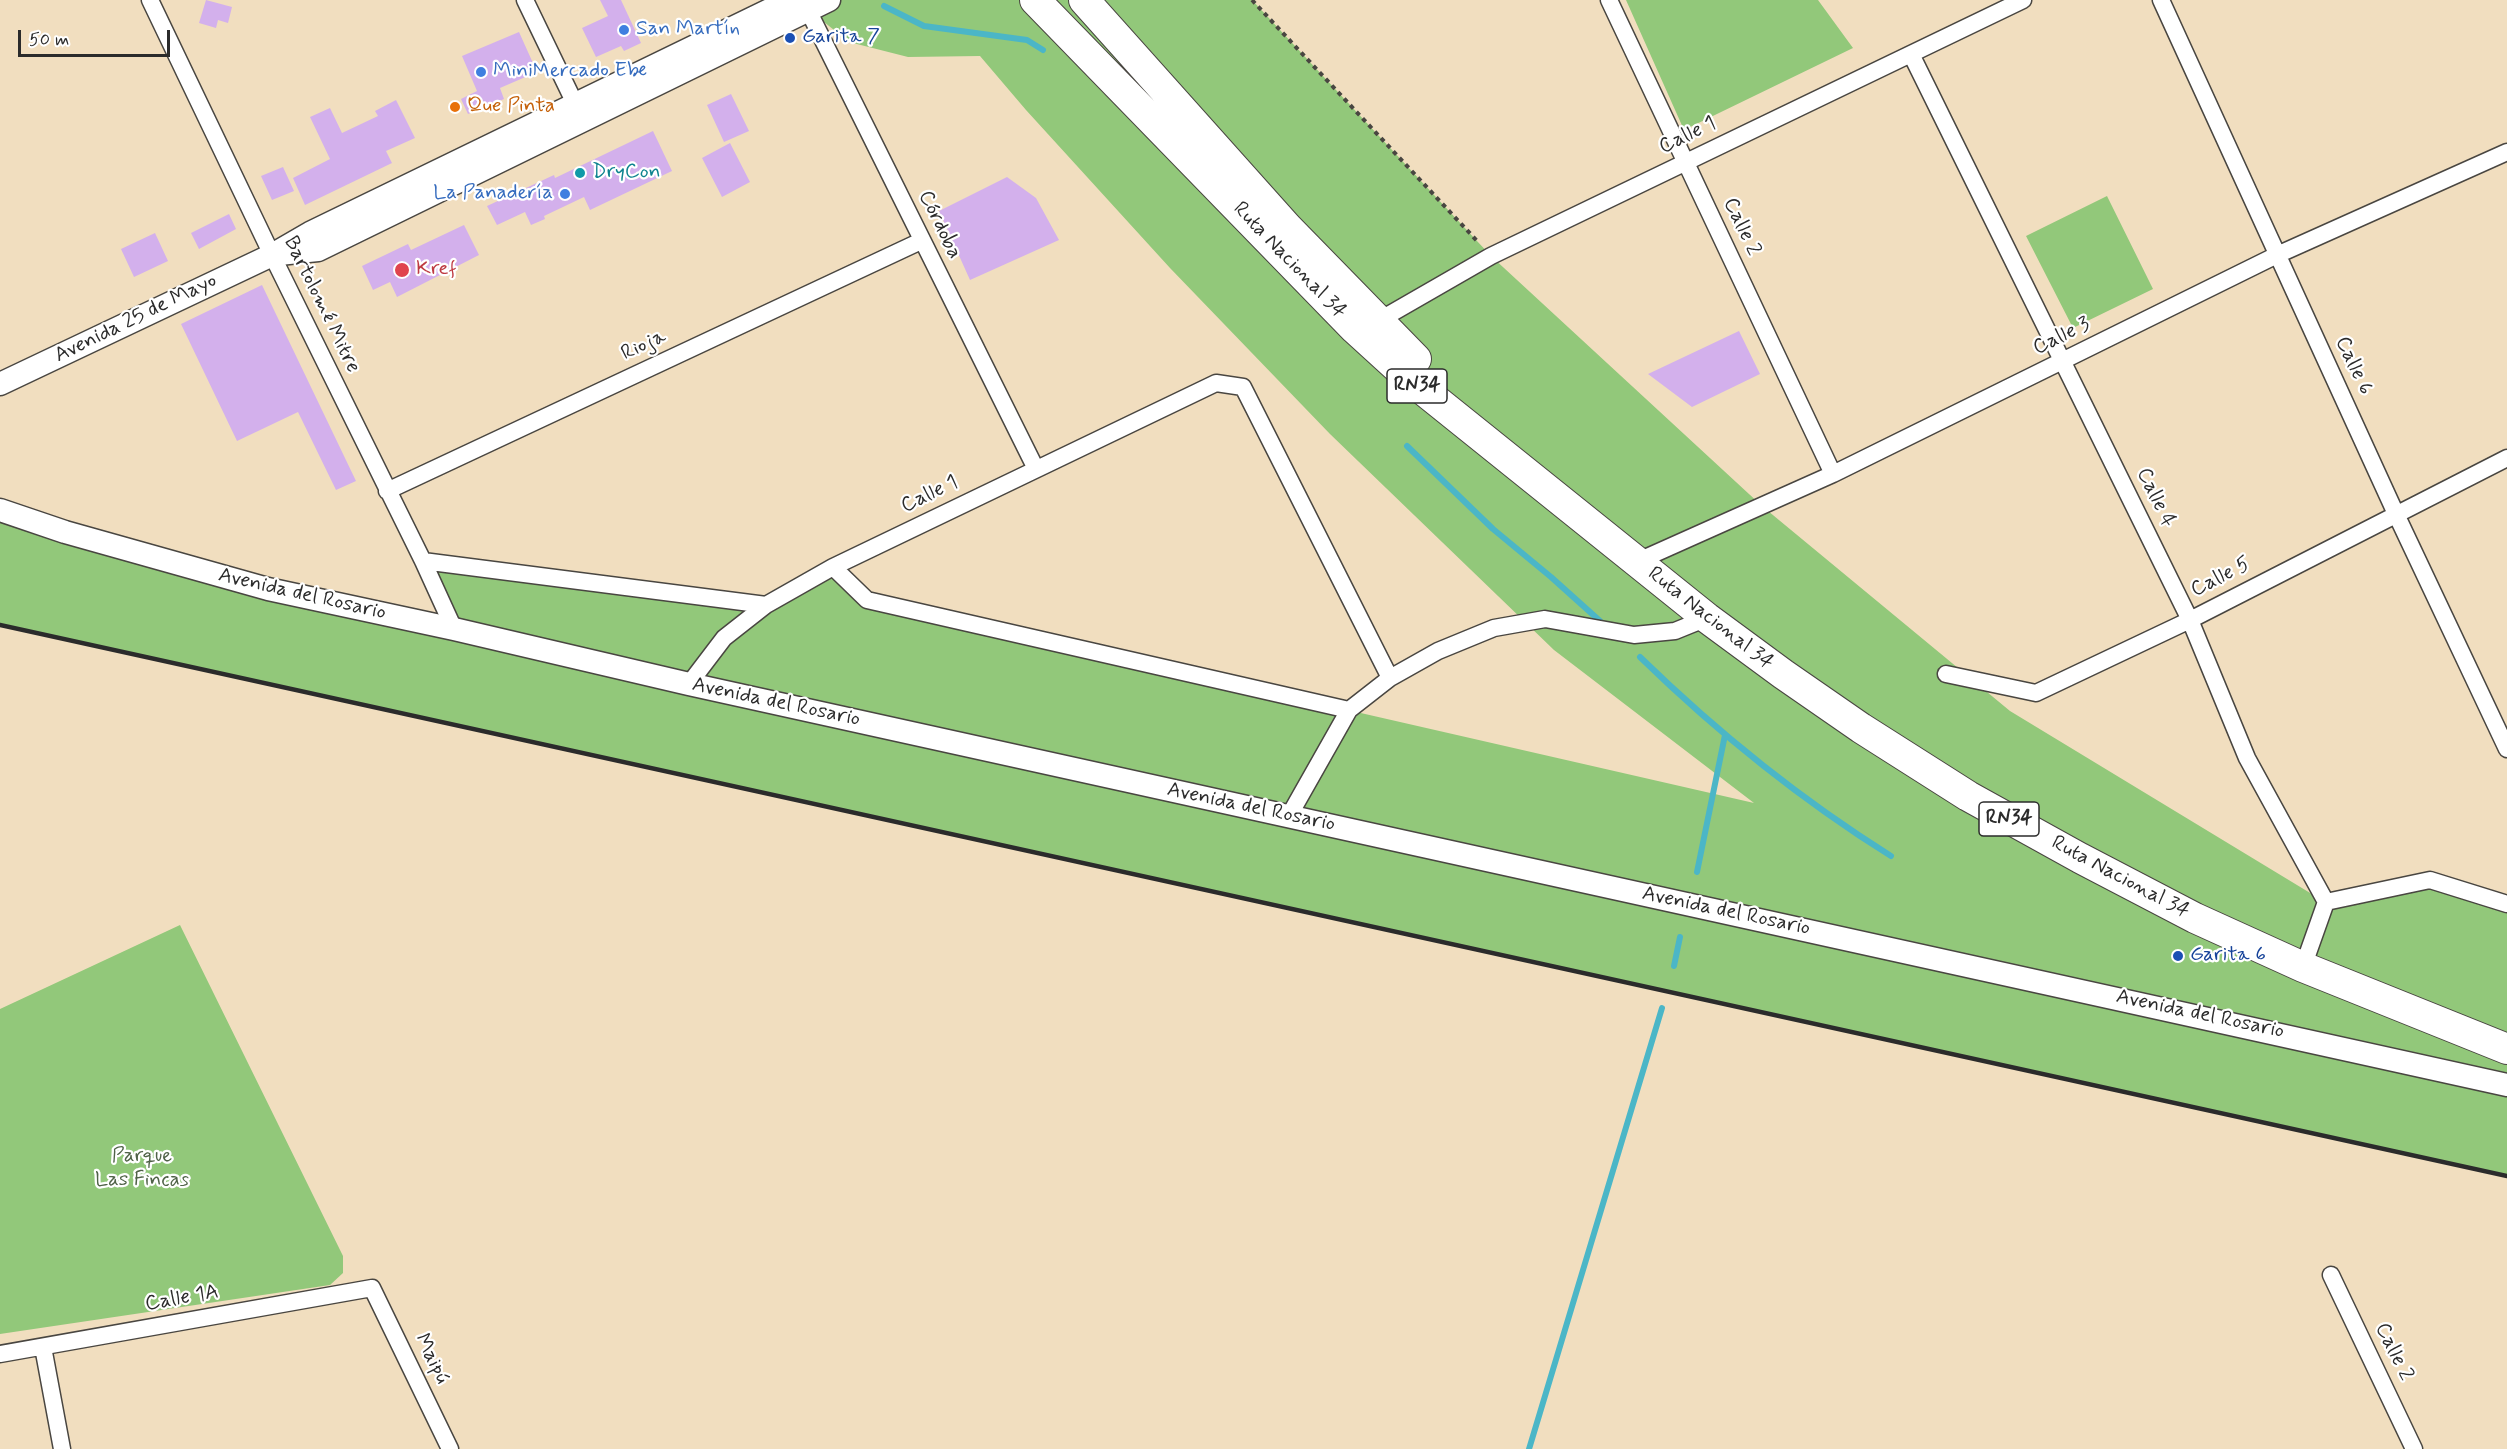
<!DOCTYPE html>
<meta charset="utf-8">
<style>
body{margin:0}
#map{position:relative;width:2507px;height:1449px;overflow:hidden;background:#f1debf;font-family:Mynerve,sans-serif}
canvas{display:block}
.scale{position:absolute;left:18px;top:30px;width:152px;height:27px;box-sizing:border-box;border:3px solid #2b2b2b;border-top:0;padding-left:8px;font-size:18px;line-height:21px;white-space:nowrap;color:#2b2b2b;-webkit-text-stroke:4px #fff;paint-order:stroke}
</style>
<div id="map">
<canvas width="2507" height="1449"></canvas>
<div class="scale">50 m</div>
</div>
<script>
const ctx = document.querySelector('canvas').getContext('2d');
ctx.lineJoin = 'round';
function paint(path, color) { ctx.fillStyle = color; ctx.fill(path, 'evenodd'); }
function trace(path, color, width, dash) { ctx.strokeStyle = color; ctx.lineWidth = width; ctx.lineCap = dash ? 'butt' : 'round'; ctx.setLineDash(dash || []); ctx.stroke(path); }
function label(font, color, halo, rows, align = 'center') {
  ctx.font = font + ' Mynerve,sans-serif'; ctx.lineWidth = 4.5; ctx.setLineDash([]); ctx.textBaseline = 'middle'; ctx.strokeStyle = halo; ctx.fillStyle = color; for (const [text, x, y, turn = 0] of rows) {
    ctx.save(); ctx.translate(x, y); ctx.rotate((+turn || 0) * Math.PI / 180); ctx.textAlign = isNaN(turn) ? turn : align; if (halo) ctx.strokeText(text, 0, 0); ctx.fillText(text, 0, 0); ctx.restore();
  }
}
const green = new Path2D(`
 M 790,0 L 1252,0 L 1491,256 L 1762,506 L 2010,711 L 2325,902 L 2430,880 L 2507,904 L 2507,1176 L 0,625 L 0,510 L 453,629 L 423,561 L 766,605 L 833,567 L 867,600 L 1754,803 L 1554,650 L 1330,434 L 1170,268 L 1026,110 L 980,56 L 908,57 L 849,42 L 809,10 Z
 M 1626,0 L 1818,0 L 1853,48 L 1684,130 Z
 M 2107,196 L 2153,289 L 2073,328 L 2026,236 Z
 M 180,925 L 343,1256 L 343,1273 L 330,1285 L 0,1334 L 0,1009 Z`);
const stream = new Path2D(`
 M 884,6 L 924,26 L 1027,40 L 1043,50
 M 1407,446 L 1493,529 L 1551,577 L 1600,621
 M 1640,657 C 1717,732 1800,799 1891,856
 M 1697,872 L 1725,735
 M 1674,966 L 1680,937
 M 1529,1449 L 1662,1008`);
const building = new Path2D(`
 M 206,0 L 232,7 L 228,23 L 218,20 L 216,28 L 199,23 Z
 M 600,0 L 621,0 L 641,43 L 624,51 L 621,46 L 596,57 L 582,28 L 608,16 Z
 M 519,32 L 537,72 L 500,88 L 504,99 L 468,114 L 461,99 L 477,91 L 462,56 Z
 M 731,94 L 749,131 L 724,142 L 707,105 Z
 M 396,100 L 415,138 L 386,151 L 392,163 L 305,205 L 293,178 L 330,159 L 310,117 L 330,108 L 342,133 L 378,116 L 375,111 Z
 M 653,131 L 672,171 L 590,210 L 584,197 L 544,216 L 545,219 L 531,225 L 525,212 L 497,225 L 487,206 L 554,175 L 555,178 Z
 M 730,143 L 750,182 L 722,197 L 702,158 Z
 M 283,167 L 294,191 L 272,200 L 261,176 Z
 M 1007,177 L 1036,198 L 1059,240 L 970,280 L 939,211 Z
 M 229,214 L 236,229 L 199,249 L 191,233 Z
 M 464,225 L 479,255 L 397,297 L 390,282 L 373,290 L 362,266 L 408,244 L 411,250 Z
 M 155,233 L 168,261 L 134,277 L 121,249 Z
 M 262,285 L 356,481 L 336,490 L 298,412 L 237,441 L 181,324 Z
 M 1739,331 L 1760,374 L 1692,407 L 1648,374 Z`);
const path = new Path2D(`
 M 1252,0 L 1479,243`);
const street = new Path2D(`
 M 150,0 L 272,255 L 423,561 L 454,629
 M 525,0 L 580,114
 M 803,0 L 1036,469
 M 1609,0 L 1833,474
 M 2161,0 L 2396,514 L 2507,749
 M 1911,54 L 2190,620 L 2247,758 L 2326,902 L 2303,967
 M 1378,321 L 1491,256 L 2023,0
 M 387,491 L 921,241
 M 423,561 L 766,605
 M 1636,562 L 1833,474 L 2277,255 L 2507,152
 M 833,567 L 867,600 L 1349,710
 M 1946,674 L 2036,693 L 2190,620 L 2507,458
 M 689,684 L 724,638 L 766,605 L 833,567 L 1216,383 L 1243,387 L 1390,678
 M 1289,816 L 1349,710 L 1390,678 L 1438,651 L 1494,628 L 1545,619 L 1634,635 L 1675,631 L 1707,618
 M 2326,902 L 2430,880 L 2507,904
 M 2331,1275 L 2414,1449
 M 43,1347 L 62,1449
 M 0,1354 L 372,1288 L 450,1449`);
const secondary = new Path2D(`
 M 279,254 L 318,250 L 829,0
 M 0,384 L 272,255 L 310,233 L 790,0
 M 0,510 L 65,532 L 268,589 L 454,629 L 689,684 L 2507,1085`);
const highway = new Path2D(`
 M 1035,0 L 1355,329 L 1412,381 L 1707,618 L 1783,674 L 1861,728 L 1968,796 L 2080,858 L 2195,918 L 2303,967 L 2507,1049
 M 1084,0 L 1287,227 L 1416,359`);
const rail = new Path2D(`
 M 0,625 L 2507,1176`);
const markers = [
 [624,30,6,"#3f7fe0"],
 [790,38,6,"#1a4fb4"],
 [481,72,6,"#3f7fe0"],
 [455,107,6,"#e8710a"],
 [580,173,6,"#0f9aa8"],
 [565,194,6,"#3f7fe0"],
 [402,270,8,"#e0444e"],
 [2178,956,6,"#1a4fb4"]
];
const shields = [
 [1417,386,60],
 [2009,819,60]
];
const shieldNames = [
 ["RN34",1417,386],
 ["RN34",2009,819]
];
const shopNames = [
 ["San Martín",636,30],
 ["MiniMercado Ebe",493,72],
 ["La Panadería",553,194,"right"]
];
const transitNames = [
 ["Garita 7",802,38],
 ["Garita 6",2190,956]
];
const foodNames = [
 ["Que Pinta",467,107]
];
const streetNames = [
 ["Calle 1",1688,136,-26],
 ["Córdoba",939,225,64],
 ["Calle 2",1741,227,65],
 ["Ruta Nacional 34",1289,261,46],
 ["Bartolomé Mitre",321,305,64],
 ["Avenida 25 de Mayo",136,319,-26],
 ["Calle 3",2062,337,-26],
 ["Rioja",644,346,-25],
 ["Calle 6",2353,366,65],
 ["Calle 1",930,495,-26],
 ["Calle 4",2155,498,64],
 ["Calle 5",2221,578,-27],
 ["Avenida del Rosario",302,595,13],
 ["Ruta Nacional 34",1710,619,38],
 ["Avenida del Rosario",776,703,12],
 ["Avenida del Rosario",1251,808,12],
 ["Ruta Nacional 34",2120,878,28],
 ["Avenida del Rosario",1726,912,12],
 ["Avenida del Rosario",2200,1015,12],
 ["Calle 1A",182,1299,-10],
 ["Calle 2",2393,1352,64],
 ["Maipú",431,1359,64]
];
const cultureNames = [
 ["DryCon",592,173]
];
const healthNames = [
 ["Kref",416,270]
];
const parkNames = [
 ["Parque",142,1157],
 ["Las Fincas",142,1181]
];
paint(green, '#92c87a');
trace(stream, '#4bb6c7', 6);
paint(building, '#d3b0ec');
trace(street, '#494641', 19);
trace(secondary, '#494641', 25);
trace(highway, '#494641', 32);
trace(path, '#494641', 4, [4.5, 4.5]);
trace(street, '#fff', 16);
trace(secondary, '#fff', 22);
trace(highway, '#fff', 30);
trace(rail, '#2b2b2b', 4.5);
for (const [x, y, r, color] of markers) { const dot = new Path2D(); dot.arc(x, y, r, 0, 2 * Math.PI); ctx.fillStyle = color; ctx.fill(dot); trace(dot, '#fff', 2); }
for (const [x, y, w] of shields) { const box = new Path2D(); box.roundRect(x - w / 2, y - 17, w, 34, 4.5); ctx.fillStyle = '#fff'; ctx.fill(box); trace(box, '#2b2b2b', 1.5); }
label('bold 20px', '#2b2b2b', null, shieldNames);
label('21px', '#366cbe', '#fff', shopNames, 'left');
label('21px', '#164399', '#fff', transitNames, 'left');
label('21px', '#c56008', '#fff', foodNames, 'left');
label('21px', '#2b2b2b', '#fff', streetNames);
label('21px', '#0d838f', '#fff', cultureNames, 'left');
label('21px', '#be3a42', '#fff', healthNames, 'left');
label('21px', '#4f6247', '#fff', parkNames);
</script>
